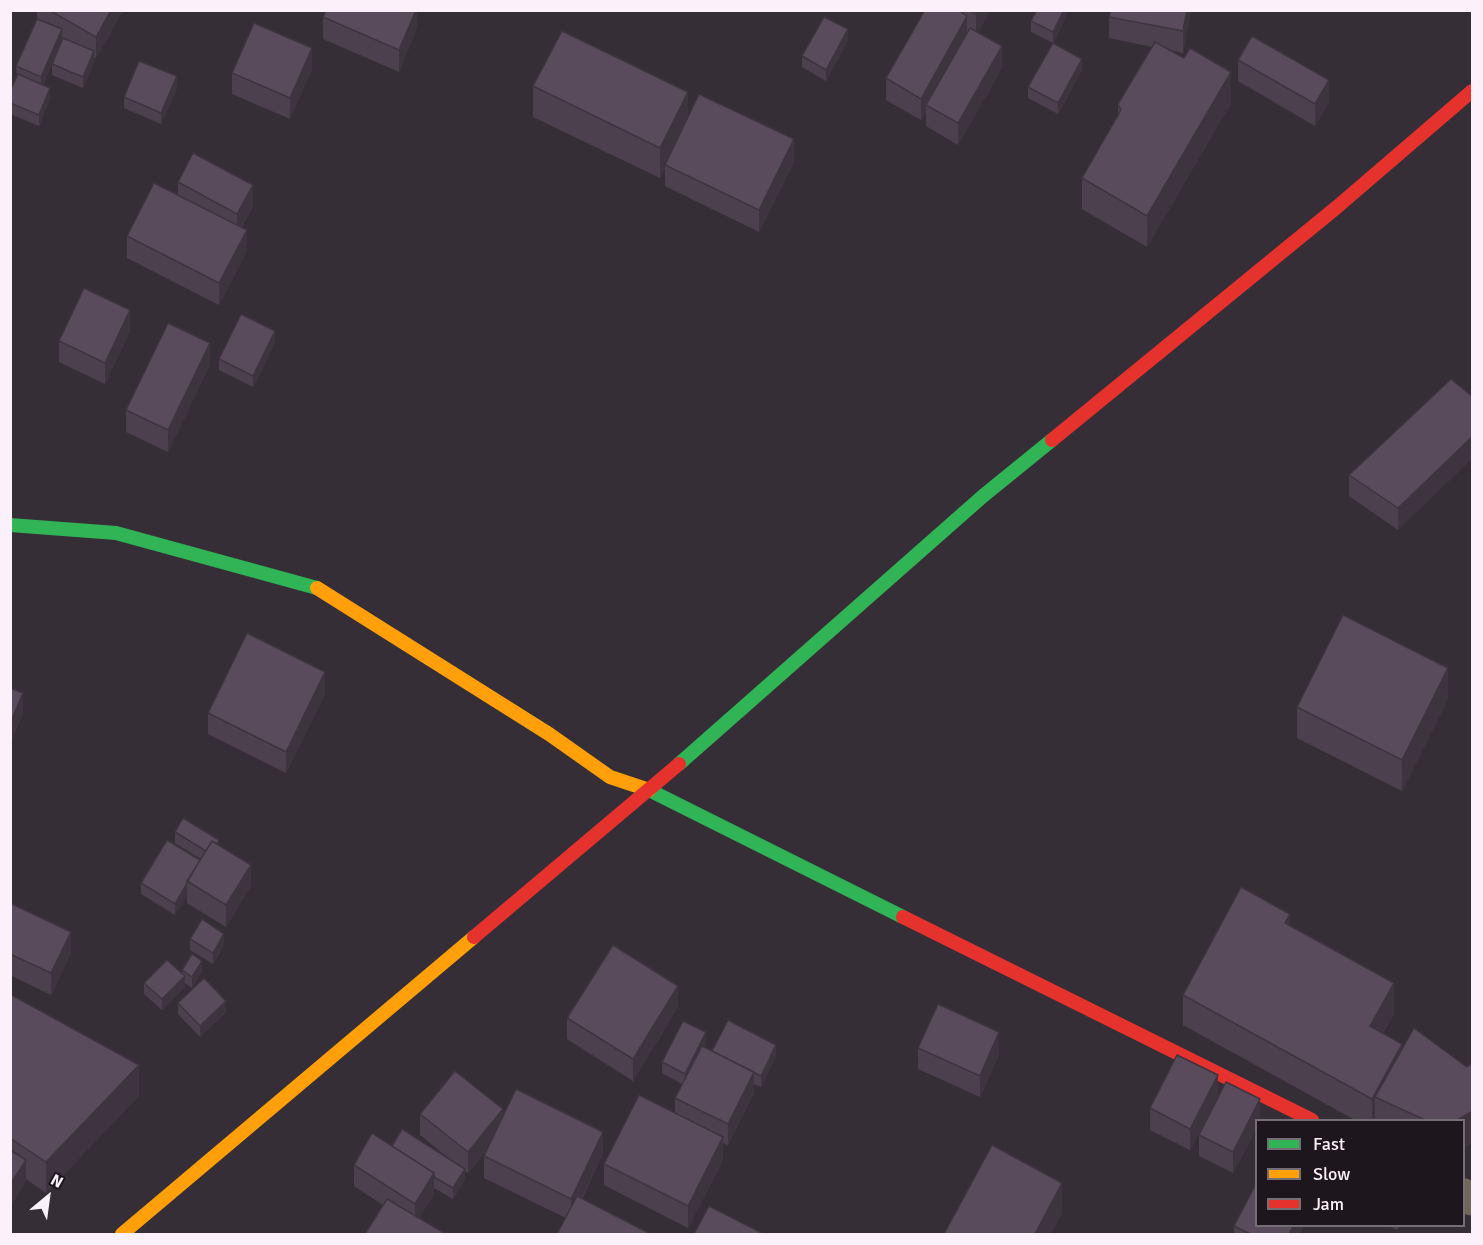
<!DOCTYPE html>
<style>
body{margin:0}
#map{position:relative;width:1483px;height:1245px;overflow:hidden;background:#362e36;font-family:Signika,sans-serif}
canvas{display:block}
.frame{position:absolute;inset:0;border:12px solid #fcf1fb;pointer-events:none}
.legend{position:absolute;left:1255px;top:1119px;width:210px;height:108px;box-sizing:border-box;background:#1d161d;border:2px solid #766e76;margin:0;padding:8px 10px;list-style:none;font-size:18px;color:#fcf1fb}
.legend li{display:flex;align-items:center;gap:12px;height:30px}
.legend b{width:30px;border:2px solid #766e76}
.north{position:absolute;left:18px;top:1167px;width:60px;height:60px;-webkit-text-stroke:4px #1d161d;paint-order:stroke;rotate:29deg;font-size:16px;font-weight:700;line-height:24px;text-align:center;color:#fcf1fb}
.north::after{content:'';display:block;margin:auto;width:21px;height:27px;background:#fcf1fb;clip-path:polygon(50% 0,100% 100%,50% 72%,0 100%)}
</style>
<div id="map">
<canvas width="1483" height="1245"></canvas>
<div class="frame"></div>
<ul class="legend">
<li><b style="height:8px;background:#30b455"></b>Fast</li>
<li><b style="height:8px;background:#ff9f0a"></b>Slow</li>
<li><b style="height:8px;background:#e5322d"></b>Jam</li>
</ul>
<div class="north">N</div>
</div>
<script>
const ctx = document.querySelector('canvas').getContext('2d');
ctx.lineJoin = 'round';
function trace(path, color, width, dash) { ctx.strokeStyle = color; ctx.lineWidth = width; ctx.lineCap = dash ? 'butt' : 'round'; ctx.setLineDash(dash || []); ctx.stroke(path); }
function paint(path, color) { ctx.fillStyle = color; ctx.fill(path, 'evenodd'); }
const street = new Path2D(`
 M 1464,1195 L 1472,1199`);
const fast = new Path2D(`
 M 10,525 L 116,533 L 317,588
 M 679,764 L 983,496 L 1052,440
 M 649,790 L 903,917`);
const slow = new Path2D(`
 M 317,588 L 549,734 L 610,777 L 649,790
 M 122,1234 L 474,937`);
const jam = new Path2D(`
 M 1052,440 L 1337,207 L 1472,91
 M 903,917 L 1312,1120
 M 474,937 L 679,764`);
const wall = new Path2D(`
 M 37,10 L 123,10 L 96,58 L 94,57 L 94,62 L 83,88 L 52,75 L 52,64 L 62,40 L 62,39 L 43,85 L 50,99 L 39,126 L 10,114 L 10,91 L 17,77 L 16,66 L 37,19 Z
 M 417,10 L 417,28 L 399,72 L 323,39 L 323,17 Z
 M 925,10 L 990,10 L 978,32 L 1002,68 L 958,145 L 926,126 L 926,111 L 921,120 L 886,100 L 886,78 Z
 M 1069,10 L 1053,43 L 1031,32 L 1031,21 Z
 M 1111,10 L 1191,10 L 1183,53 L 1169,50 L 1231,103 L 1147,247 L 1082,209 L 1082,178 L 1118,115 L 1118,104 L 1152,47 L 1109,38 L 1109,17 Z
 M 848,40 L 826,81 L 802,67 L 802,56 Z
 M 1238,60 L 1329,102 L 1315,126 L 1238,81 Z
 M 312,69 L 290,119 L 232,94 L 232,73 Z
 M 1082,70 L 1058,114 L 1028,98 L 1028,87 Z
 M 533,86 L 688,118 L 794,161 L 759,232 L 665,186 L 665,168 L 660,178 L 533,117 Z
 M 177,88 L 161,124 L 124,108 L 124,97 Z
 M 178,182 L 253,206 L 242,227 L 247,251 L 219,305 L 127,258 L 127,236 L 178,195 Z
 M 130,331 L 105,384 L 59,362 L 59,341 Z
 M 275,342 L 253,387 L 219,370 L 219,359 Z
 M 210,365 L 168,452 L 126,432 L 126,410 Z
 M 1473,397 L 1398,530 L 1349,496 L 1349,475 Z
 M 325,694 L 286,773 L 208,734 L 208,713 Z
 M 1448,699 L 1402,791 L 1297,738 L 1297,707 Z
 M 175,832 L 219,846 L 251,886 L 226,927 L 187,903 L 187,895 L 175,915 L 141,894 L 141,883 L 201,859 L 175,843 Z
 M 10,903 L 71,953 L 51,995 L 10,975 Z
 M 1290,926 L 1394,1014 L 1383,1033 L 1402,1049 L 1467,1067 L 1473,1063 L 1473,1142 L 1464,1147 L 1464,1120 L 1355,1120 L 1183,1025 L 1183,995 Z
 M 190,939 L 224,945 L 213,964 L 190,950 Z
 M 182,970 L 202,972 L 192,988 L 185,983 L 185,987 L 162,1010 L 144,994 L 144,983 L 182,974 Z
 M 10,994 L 139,1096 L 46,1193 L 26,1179 L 26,1181 L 10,1207 Z
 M 178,1003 L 226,1012 L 200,1037 L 178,1014 Z
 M 678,1007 L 633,1081 L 567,1039 L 567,1018 Z
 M 706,1043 L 704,1047 L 712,1051 L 776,1056 L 761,1087 L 754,1084 L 754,1094 L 728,1145 L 723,1143 L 723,1159 L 688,1228 L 604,1185 L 604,1164 L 675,1113 L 675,1098 L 682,1084 L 662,1073 L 662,1062 Z
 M 918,1048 L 999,1054 L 980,1097 L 918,1069 Z
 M 1226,1082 L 1260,1099 L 1260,1120 L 1257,1120 L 1257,1128 L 1233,1173 L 1199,1156 L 1199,1135 Z
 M 1218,1097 L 1190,1150 L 1150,1130 L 1150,1108 Z
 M 420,1114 L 503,1117 L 603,1153 L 582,1199 L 566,1218 L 484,1178 L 484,1156 L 487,1150 L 468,1173 L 465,1171 L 465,1180 L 453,1199 L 434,1188 L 434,1194 L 419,1218 L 383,1205 L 354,1186 L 354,1165 L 392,1146 L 452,1161 L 420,1135 Z
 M 1257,1171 L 1257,1226 L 1304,1226 L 1300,1234 L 1234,1234 L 1234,1226 L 1255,1185 L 1255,1174 Z
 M 1389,1226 L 1400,1226 L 1397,1230 Z`);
const shadedWall = new Path2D(`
 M 111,10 L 123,10 L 96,58 L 96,37 Z
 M 416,10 L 417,10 L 417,28 L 399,72 L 399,50 Z
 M 978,10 L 990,10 L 976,36 L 976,14 Z
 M 1064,10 L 1069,10 L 1053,43 L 1053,32 Z
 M 1187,10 L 1191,10 L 1183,53 L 1183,31 Z
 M 967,16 L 967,38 L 926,105 L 926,111 L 921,120 L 921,99 Z
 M 62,29 L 62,40 L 41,88 L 41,77 Z
 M 848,29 L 848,40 L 826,81 L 826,70 Z
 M 1002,46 L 1002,68 L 958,145 L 958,123 Z
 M 312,48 L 312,69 L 290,119 L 290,98 Z
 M 94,51 L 94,62 L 83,88 L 83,77 Z
 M 1082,59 L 1082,70 L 1058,114 L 1058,103 Z
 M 1231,72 L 1231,103 L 1147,247 L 1147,216 Z
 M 177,76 L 177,88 L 161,124 L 161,113 Z
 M 1329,80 L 1329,102 L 1315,126 L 1315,104 Z
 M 50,88 L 50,99 L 39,126 L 39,115 Z
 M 688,92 L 688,122 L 665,165 L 665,168 L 660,178 L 660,148 Z
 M 794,139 L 794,161 L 759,232 L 759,210 Z
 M 253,185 L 253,206 L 237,235 L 237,214 Z
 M 247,230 L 247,251 L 219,305 L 219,283 Z
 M 130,310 L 130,331 L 105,384 L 105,363 Z
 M 275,331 L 275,342 L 253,387 L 253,376 Z
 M 210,343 L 210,365 L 168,452 L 168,430 Z
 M 1473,436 L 1473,458 L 1398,530 L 1398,508 Z
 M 1448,668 L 1448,699 L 1402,791 L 1402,760 Z
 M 325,672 L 325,694 L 286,773 L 286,752 Z
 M 23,693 L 23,715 L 10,745 L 10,724 Z
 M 251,865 L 251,886 L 226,927 L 226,905 Z
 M 187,884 L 187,895 L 175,915 L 175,904 Z
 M 1290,914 L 1290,944 L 1285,923 Z
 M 71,932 L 71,953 L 51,995 L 51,973 Z
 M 224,934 L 224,945 L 213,964 L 213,953 Z
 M 202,961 L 202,972 L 192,988 L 192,977 Z
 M 185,976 L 185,987 L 162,1010 L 162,999 Z
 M 1394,983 L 1394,1014 L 1370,1057 L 1370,1026 Z
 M 678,986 L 678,1007 L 633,1081 L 633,1059 Z
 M 226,1001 L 226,1012 L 200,1037 L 200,1026 Z
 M 706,1032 L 706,1043 L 685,1085 L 685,1074 Z
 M 999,1032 L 999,1054 L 980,1097 L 980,1076 Z
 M 1402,1044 L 1402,1075 L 1375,1097 L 1375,1120 L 1372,1120 L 1372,1099 Z
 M 776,1045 L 776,1056 L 761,1087 L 761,1076 Z
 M 139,1065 L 139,1096 L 46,1193 L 46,1162 Z
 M 754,1072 L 754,1094 L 728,1145 L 728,1124 Z
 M 1218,1075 L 1218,1097 L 1190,1150 L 1190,1129 Z
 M 1260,1099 L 1260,1120 L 1257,1120 L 1257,1128 L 1233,1173 L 1233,1152 Z
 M 503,1109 L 503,1130 L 468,1173 L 468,1152 Z
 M 1473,1111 L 1473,1142 L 1464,1147 L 1464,1120 L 1457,1120 Z
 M 603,1132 L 603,1153 L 571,1220 L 571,1199 Z
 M 723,1137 L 723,1159 L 688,1228 L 688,1206 Z
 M 26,1160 L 26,1181 L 10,1207 L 10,1185 Z
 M 465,1169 L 465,1180 L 453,1199 L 453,1188 Z
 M 434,1173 L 434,1194 L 415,1225 L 415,1204 Z
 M 1062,1183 L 1062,1214 L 1051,1234 L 1035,1234 Z
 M 1293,1226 L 1304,1226 L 1300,1234 L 1289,1234 Z`);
const building = new Path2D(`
 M 49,10 L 111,10 L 96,37 Z
 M 326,10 L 416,10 L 399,50 L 323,17 Z
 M 925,10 L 958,10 L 967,16 L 921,99 L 886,78 Z
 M 969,10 L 978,10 L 976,14 Z
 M 1037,10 L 1064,10 L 1053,32 L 1031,21 Z
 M 1111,10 L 1187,10 L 1183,31 L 1109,17 Z
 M 824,17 L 848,29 L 826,70 L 802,56 Z
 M 37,19 L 62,29 L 41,77 L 16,66 Z
 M 254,23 L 312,48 L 290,98 L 232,73 Z
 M 970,28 L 1002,46 L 958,123 L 926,105 Z
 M 562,31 L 688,92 L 660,148 L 533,86 Z
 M 1252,36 L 1329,80 L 1315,104 L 1238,60 Z
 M 63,38 L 94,51 L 83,77 L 52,64 Z
 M 1155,42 L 1184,58 L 1190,48 L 1231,72 L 1147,216 L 1082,178 L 1121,110 L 1118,104 Z
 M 1053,43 L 1082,59 L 1058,103 L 1028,87 Z
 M 139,61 L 177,76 L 161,113 L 124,97 Z
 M 18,74 L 50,88 L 39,115 L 10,103 L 10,91 Z
 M 699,94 L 794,139 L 759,210 L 665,165 Z
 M 193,153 L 253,185 L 237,214 L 178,182 Z
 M 154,183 L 247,230 L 219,283 L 127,236 Z
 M 84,288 L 130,310 L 105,363 L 59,341 Z
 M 241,314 L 275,331 L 253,376 L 219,359 Z
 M 168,323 L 210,343 L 168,430 L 126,410 Z
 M 1451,379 L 1473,397 L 1473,436 L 1398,508 L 1349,475 Z
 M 1343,615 L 1448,668 L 1402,760 L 1297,707 Z
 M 247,633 L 325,672 L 286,752 L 208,713 Z
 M 10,688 L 23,693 L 10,724 Z
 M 183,818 L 219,840 L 217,844 L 212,841 L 206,851 L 175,832 Z
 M 167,840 L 200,860 L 175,904 L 141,883 Z
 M 212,841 L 251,865 L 226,905 L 187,881 Z
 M 1241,887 L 1290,914 L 1285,923 L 1394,983 L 1370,1026 L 1402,1044 L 1372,1099 L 1183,995 Z
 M 10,903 L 71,932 L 51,973 L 10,954 Z
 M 202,919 L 224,934 L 213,953 L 190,939 Z
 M 613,945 L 678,986 L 633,1059 L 567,1018 Z
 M 192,954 L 202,961 L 192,977 L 182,970 Z
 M 167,960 L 185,976 L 162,999 L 144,983 Z
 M 204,978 L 226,1001 L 200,1026 L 178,1003 Z
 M 10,994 L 139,1065 L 46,1162 L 10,1138 Z
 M 938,1004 L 999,1032 L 980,1076 L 918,1048 Z
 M 728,1020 L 776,1045 L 761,1076 L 712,1051 Z
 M 683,1021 L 706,1032 L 685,1074 L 662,1062 Z
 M 1414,1028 L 1467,1067 L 1473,1063 L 1473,1111 L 1457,1120 L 1425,1120 L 1375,1097 Z
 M 702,1046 L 754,1072 L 728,1124 L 675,1098 Z
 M 1177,1055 L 1218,1075 L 1190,1129 L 1150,1108 Z
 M 455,1071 L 503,1109 L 468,1152 L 420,1114 Z
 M 1226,1082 L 1260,1099 L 1233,1152 L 1199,1135 Z
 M 516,1089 L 603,1132 L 571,1199 L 484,1156 Z
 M 639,1095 L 723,1137 L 688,1206 L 604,1164 Z
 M 402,1129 L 465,1169 L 453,1188 L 434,1177 L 434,1173 L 392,1146 Z
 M 372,1133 L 434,1173 L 415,1204 L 354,1165 Z
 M 992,1145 L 1062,1183 L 1035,1234 L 944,1234 Z
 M 10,1150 L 26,1160 L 10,1185 Z
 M 1257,1182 L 1257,1226 L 1293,1226 L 1289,1234 L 1250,1234 L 1234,1226 Z
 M 577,1196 L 651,1234 L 557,1234 Z
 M 387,1199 L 446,1234 L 365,1234 Z
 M 709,1206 L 764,1234 L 694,1234 Z`);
trace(street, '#716759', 33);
trace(fast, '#30b455', 14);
trace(slow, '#ff9f0a', 14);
trace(jam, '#e5322d', 14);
paint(wall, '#4d404e');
paint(shadedWall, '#3e3440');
paint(building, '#594b5b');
trace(building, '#3e3440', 1.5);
</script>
